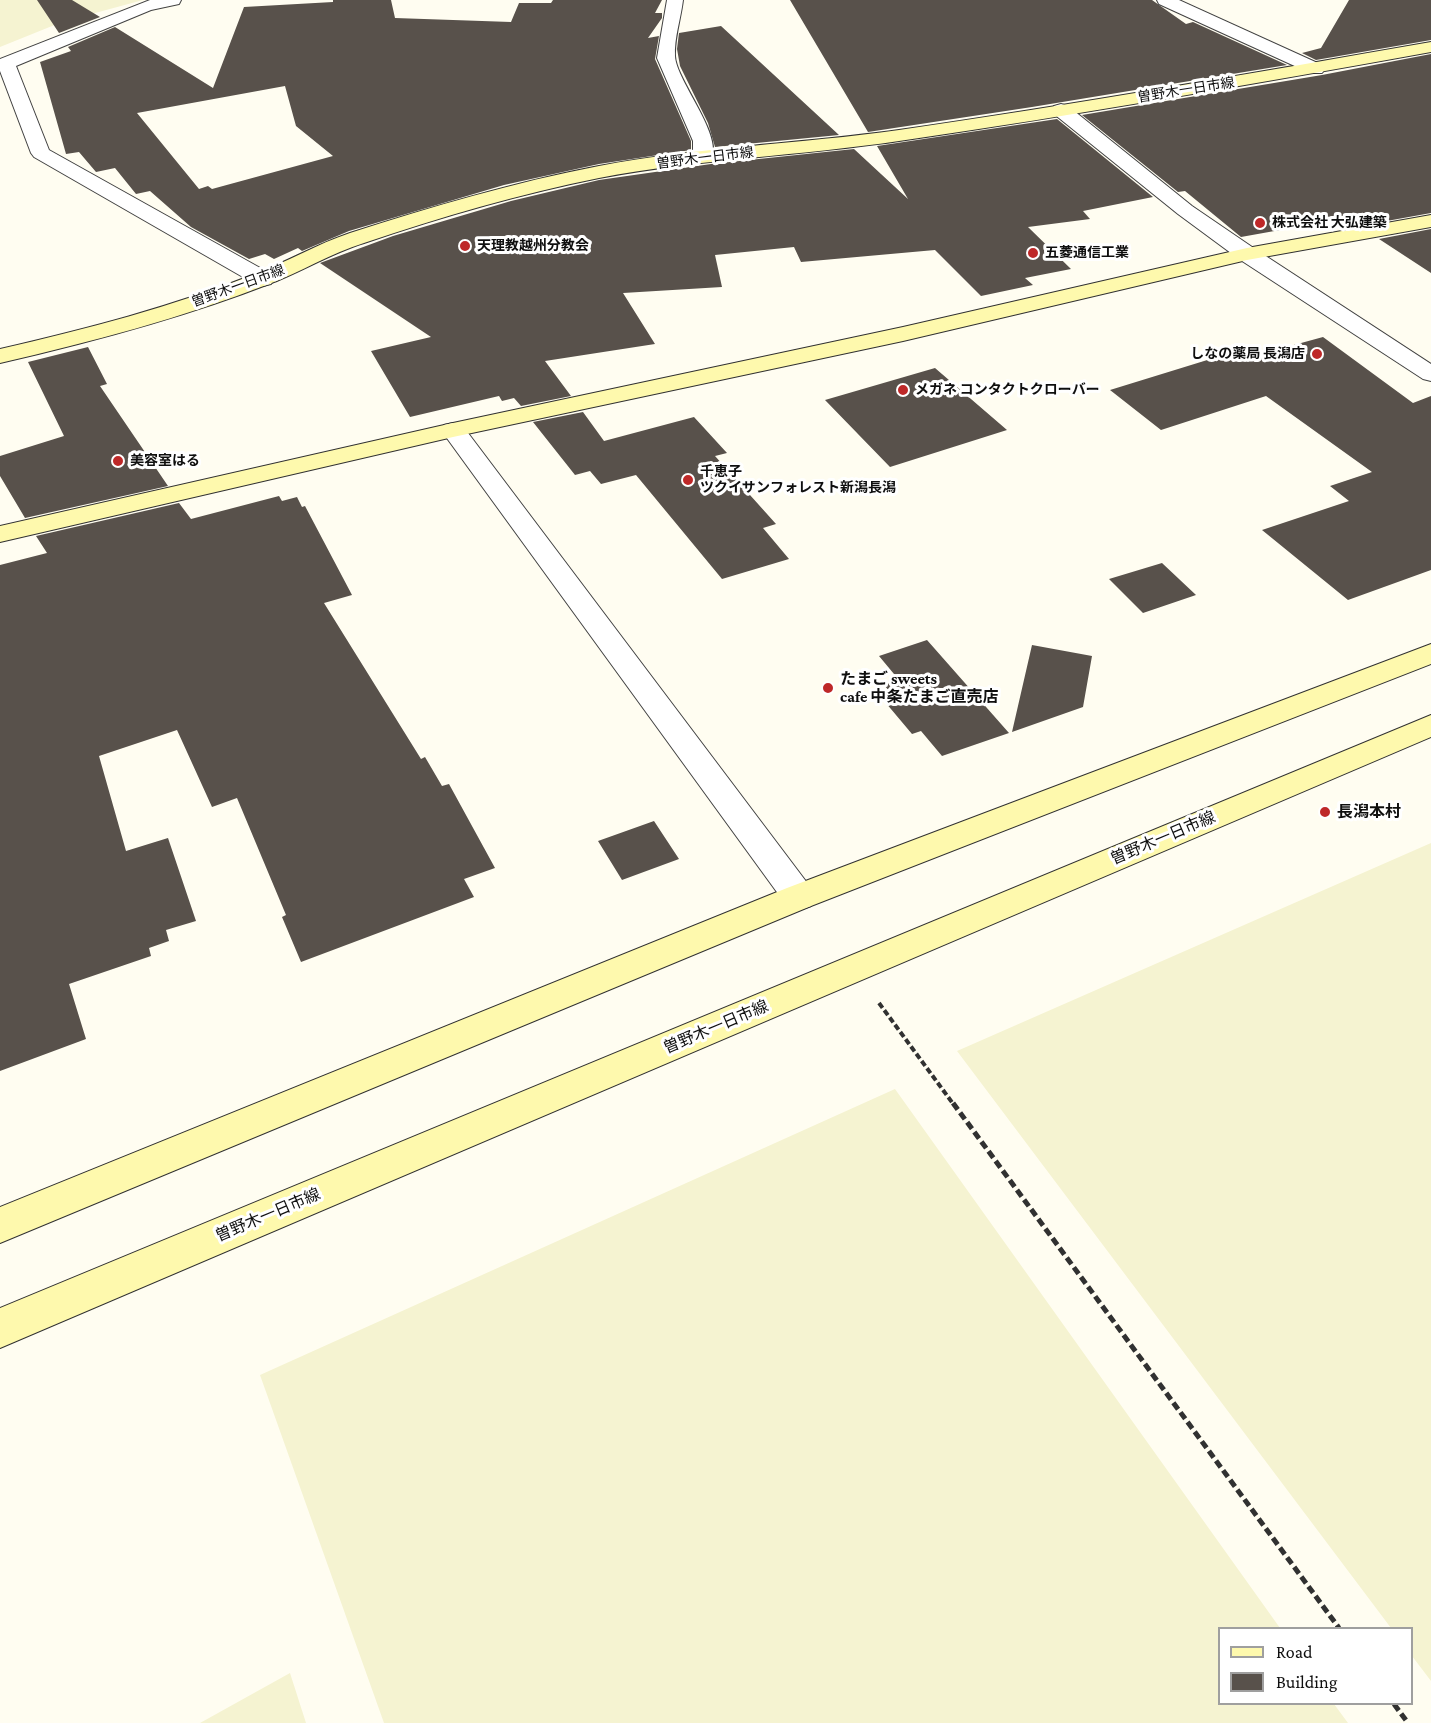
<!DOCTYPE html>
<meta charset="utf-8">
<style>
body{margin:0}
#map{position:relative;width:1431px;height:1723px;overflow:hidden;background:#fffdf1;font-family:"Crimson Pro",serif}
canvas{display:block}
.legend{position:absolute;left:1218px;top:1627px;width:195px;height:78px;box-sizing:border-box;background:#fff;border:2px solid #9f9f9f;margin:0;padding:8px 10px;list-style:none;font-size:18px;color:#0f0f0f}
.legend li{display:flex;align-items:center;gap:12px;height:30px}
.legend b{width:30px;border:2px solid #9f9f9f}
</style>
<div id="map">
<canvas width="1431" height="1723"></canvas>
<ul class="legend">
<li><b style="height:8px;background:#fef9ad"></b>Road</li>
<li><b style="height:16px;background:#58514b"></b>Building</li>
</ul>
</div>
<script>
const ctx = document.querySelector('canvas').getContext('2d');
ctx.lineJoin = 'round';
function paint(path, color) { ctx.fillStyle = color; ctx.fill(path, 'evenodd'); }
function trace(path, color, width, dash) { ctx.strokeStyle = color; ctx.lineWidth = width; ctx.lineCap = dash ? 'butt' : 'round'; ctx.setLineDash(dash || []); ctx.stroke(path); }
function label(font, color, halo, rows, align = 'center') {
  ctx.font = font + ' "Crimson Pro","Noto Sans JP",serif'; ctx.lineWidth = 6; ctx.setLineDash([]); ctx.textBaseline = 'middle'; ctx.strokeStyle = halo; ctx.fillStyle = color; for (const [text, x, y, turn = 0] of rows) {
    ctx.save(); ctx.translate(x, y); ctx.rotate((+turn || 0) * Math.PI / 180); ctx.textAlign = isNaN(turn) ? turn : align; if (halo) ctx.strokeText(text, 0, 0); ctx.fillText(text, 0, 0); ctx.restore();
  }
}
const farmland = new Path2D(`
 M 0,0 L 143,0 L 62,22 L 0,47 Z
 M 1431,843 L 1431,1681 L 1412,1656 L 1412,1628 L 1391,1628 L 957,1051 Z
 M 895,1089 L 1280,1628 L 1220,1628 L 1220,1704 L 1334,1704 L 1348,1723 L 384,1723 L 260,1375 Z
 M 290,1673 L 306,1723 L 200,1723 Z`);
const building = new Path2D(`
 M 37,0 L 72,0 L 100,17 L 59,33 Z
 M 333,0 L 391,0 L 395,18 L 511,22 L 519,3 L 551,3 L 553,0 L 662,0 L 655,13 L 662,13 L 662,18 L 648,38 L 659,36 L 655,59 L 691,141 L 691,150 L 599,164 L 504,185 L 349,231 L 302,251 L 298,248 L 274,259 L 265,254 L 249,259 L 191,227 L 150,191 L 136,194 L 115,168 L 96,172 L 79,152 L 66,154 L 40,62 L 71,51 L 68,47 L 115,27 L 213,88 L 244,7 L 333,2 ZM 285,86 L 296,126 L 333,156 L 212,189 L 208,186 L 199,189 L 137,113 Z
 M 790,0 L 1152,0 L 1186,24 L 1193,22 L 1287,65 L 1032,107 L 868,132 Z
 M 1349,0 L 1431,0 L 1431,40 L 1316,60 L 1302,53 L 1321,48 Z
 M 721,26 L 839,135 L 715,147 L 708,123 L 680,66 L 677,49 L 679,33 Z
 M 1431,54 L 1431,213 L 1359,226 L 1347,218 L 1241,237 L 1185,191 L 1178,192 L 1082,115 L 1322,75 Z
 M 1057,119 L 1153,197 L 1083,211 L 1090,219 L 1028,227 L 1071,269 L 1025,278 L 1033,285 L 981,296 L 935,250 L 801,262 L 794,247 L 715,255 L 722,287 L 623,293 L 655,344 L 545,361 L 571,396 L 521,406 L 514,398 L 502,401 L 499,396 L 410,417 L 371,351 L 431,337 L 320,263 L 393,236 L 511,201 L 599,180 L 711,164 L 854,149 L 908,199 L 877,146 Z
 M 1431,229 L 1431,273 L 1379,239 Z
 M 1323,337 L 1413,403 L 1431,396 L 1431,570 L 1348,600 L 1262,530 L 1349,501 L 1330,486 L 1372,472 L 1266,396 L 1161,430 L 1110,390 L 1230,353 L 1239,360 Z
 M 88,347 L 107,384 L 100,386 L 168,486 L 25,518 L 0,476 L 0,456 L 64,436 L 28,362 Z
 M 935,368 L 1007,430 L 890,467 L 825,400 Z
 M 583,412 L 604,441 L 694,417 L 727,453 L 715,456 L 776,524 L 763,528 L 789,559 L 722,579 L 636,475 L 601,484 L 590,471 L 575,475 L 533,422 Z
 M 279,496 L 282,501 L 297,497 L 302,507 L 305,506 L 352,595 L 324,603 L 421,759 L 425,757 L 442,786 L 449,784 L 495,868 L 464,879 L 474,897 L 301,962 L 282,917 L 286,915 L 237,798 L 212,807 L 177,730 L 99,756 L 126,851 L 168,838 L 196,921 L 166,930 L 169,941 L 149,948 L 151,956 L 69,984 L 86,1039 L 0,1071 L 0,565 L 47,553 L 36,536 L 179,503 L 191,519 Z
 M 1162,563 L 1196,595 L 1143,613 L 1109,579 Z
 M 927,640 L 1009,733 L 942,756 L 921,731 L 912,734 L 880,696 L 890,692 L 884,685 L 899,680 L 879,656 Z
 M 1032,645 L 1092,656 L 1083,707 L 1012,732 Z
 M 654,821 L 679,859 L 622,880 L 598,841 Z`);
const pathFar1 = new Path2D(`
 M 879,1003 L 954,1105`);
const path = new Path2D(`
 M 953,1103 L 1339,1628
 M 1394,1704 L 1408,1723`);
const street = new Path2D(`
 M 150,0 L 181,0 L 179,4 L 151,10 L 16,66 L 49,150 L 271,274 L 274,279 L 271,284 L 263,286 L 255,284 L 34,157 L 31,153 L 0,71 L 0,59 Z
 M 667,0 L 683,0 C 681,18 674,38 675,56 C 676,81 726,138 710,161 L 696,161 L 693,157 L 693,141 L 657,58 Z
 M 1157,0 L 1179,0 L 1322,65 L 1325,69 L 1322,73 L 1310,73 L 1159,4 Z
 M 1061,104 L 1068,106 L 1192,206 L 1255,249 L 1431,364 L 1431,381 L 1423,379 L 1239,259 L 1178,214 L 1054,114 L 1052,110 L 1054,106 Z
 M 453,423 L 462,425 L 811,888 L 816,897 L 811,906 L 799,910 L 787,906 L 441,430 L 444,425 Z`);
const secondary = new Path2D(`
 M 1431,42 L 1431,52 C 1254,84 1077,115 899,141 C 799,156 698,159 599,178 C 520,194 440,217 364,243 C 331,253 301,272 269,284 C 182,318 91,342 0,363 L 0,349 C 86,329 172,307 255,274 C 287,262 317,244 350,233 C 431,207 515,182 599,166 C 698,147 800,144 899,130 C 1077,104 1254,73 1431,42 Z
 M 1431,215 L 1431,227 L 1247,260 L 903,341 L 453,437 L 0,542 L 0,526 L 453,423 L 903,327 L 1247,248 Z
 M 1431,644 L 1431,664 L 811,906 L 0,1243 L 0,1207 L 787,888 Z
 M 1431,715 L 1431,737 L 0,1348 L 0,1308 Z`);
const markers = [
 [1260,223,6,"#be2828"],
 [465,246,6,"#be2828"],
 [1033,253,6,"#be2828"],
 [1317,354,6,"#be2828"],
 [903,390,6,"#be2828"],
 [118,461,6,"#be2828"],
 [688,480,6,"#be2828"],
 [828,688,6,"#be2828"],
 [1325,812,6,"#be2828"]
];
const farStreetnames = [
 ["曽野木一日市線",1186,90,-9],
 ["曽野木一日市線",705,158,-7],
 ["曽野木一日市線",238,286,-20]
];
const farPoinames = [
 ["株式会社 大弘建築",1272,223],
 ["天理教越州分教会",477,246],
 ["五菱通信工業",1045,253],
 ["しなの薬局 長潟店",1305,354,"right"],
 ["メガネ コンタクトクローバー",915,390],
 ["美容室はる",130,461],
 ["千恵子",700,472],
 ["ツクイサンフォレスト新潟長潟",700,488]
];
const poiNames = [
 ["たまご sweets",840,679],
 ["cafe 中条たまご直売店",840,697],
 ["長潟本村",1337,812]
];
const streetNames = [
 ["曽野木一日市線",1163,838,-23],
 ["曽野木一日市線",716,1027,-23],
 ["曽野木一日市線",268,1215,-23]
];
paint(farmland, '#f5f3d1');
paint(building, '#58514b');
trace(street, '#424242', 2);
trace(secondary, '#313131', 2);
trace(pathFar1, '#313131', 4, [6, 3]);
trace(path, '#313131', 5, [8, 4]);
paint(street, '#fff');
paint(secondary, '#fef9ad');
for (const [x, y, r, color] of markers) { const dot = new Path2D(); dot.arc(x, y, r, 0, 2 * Math.PI); ctx.fillStyle = color; ctx.fill(dot); trace(dot, '#fff', 2); }
label('14px', '#0f0f0f', '#fff', farStreetnames);
label('bold 14px', '#0f0f0f', '#fff', farPoinames, 'left');
label('bold 16px', '#0f0f0f', '#fff', poiNames, 'left');
label('16px', '#0f0f0f', '#fff', streetNames);
</script>
